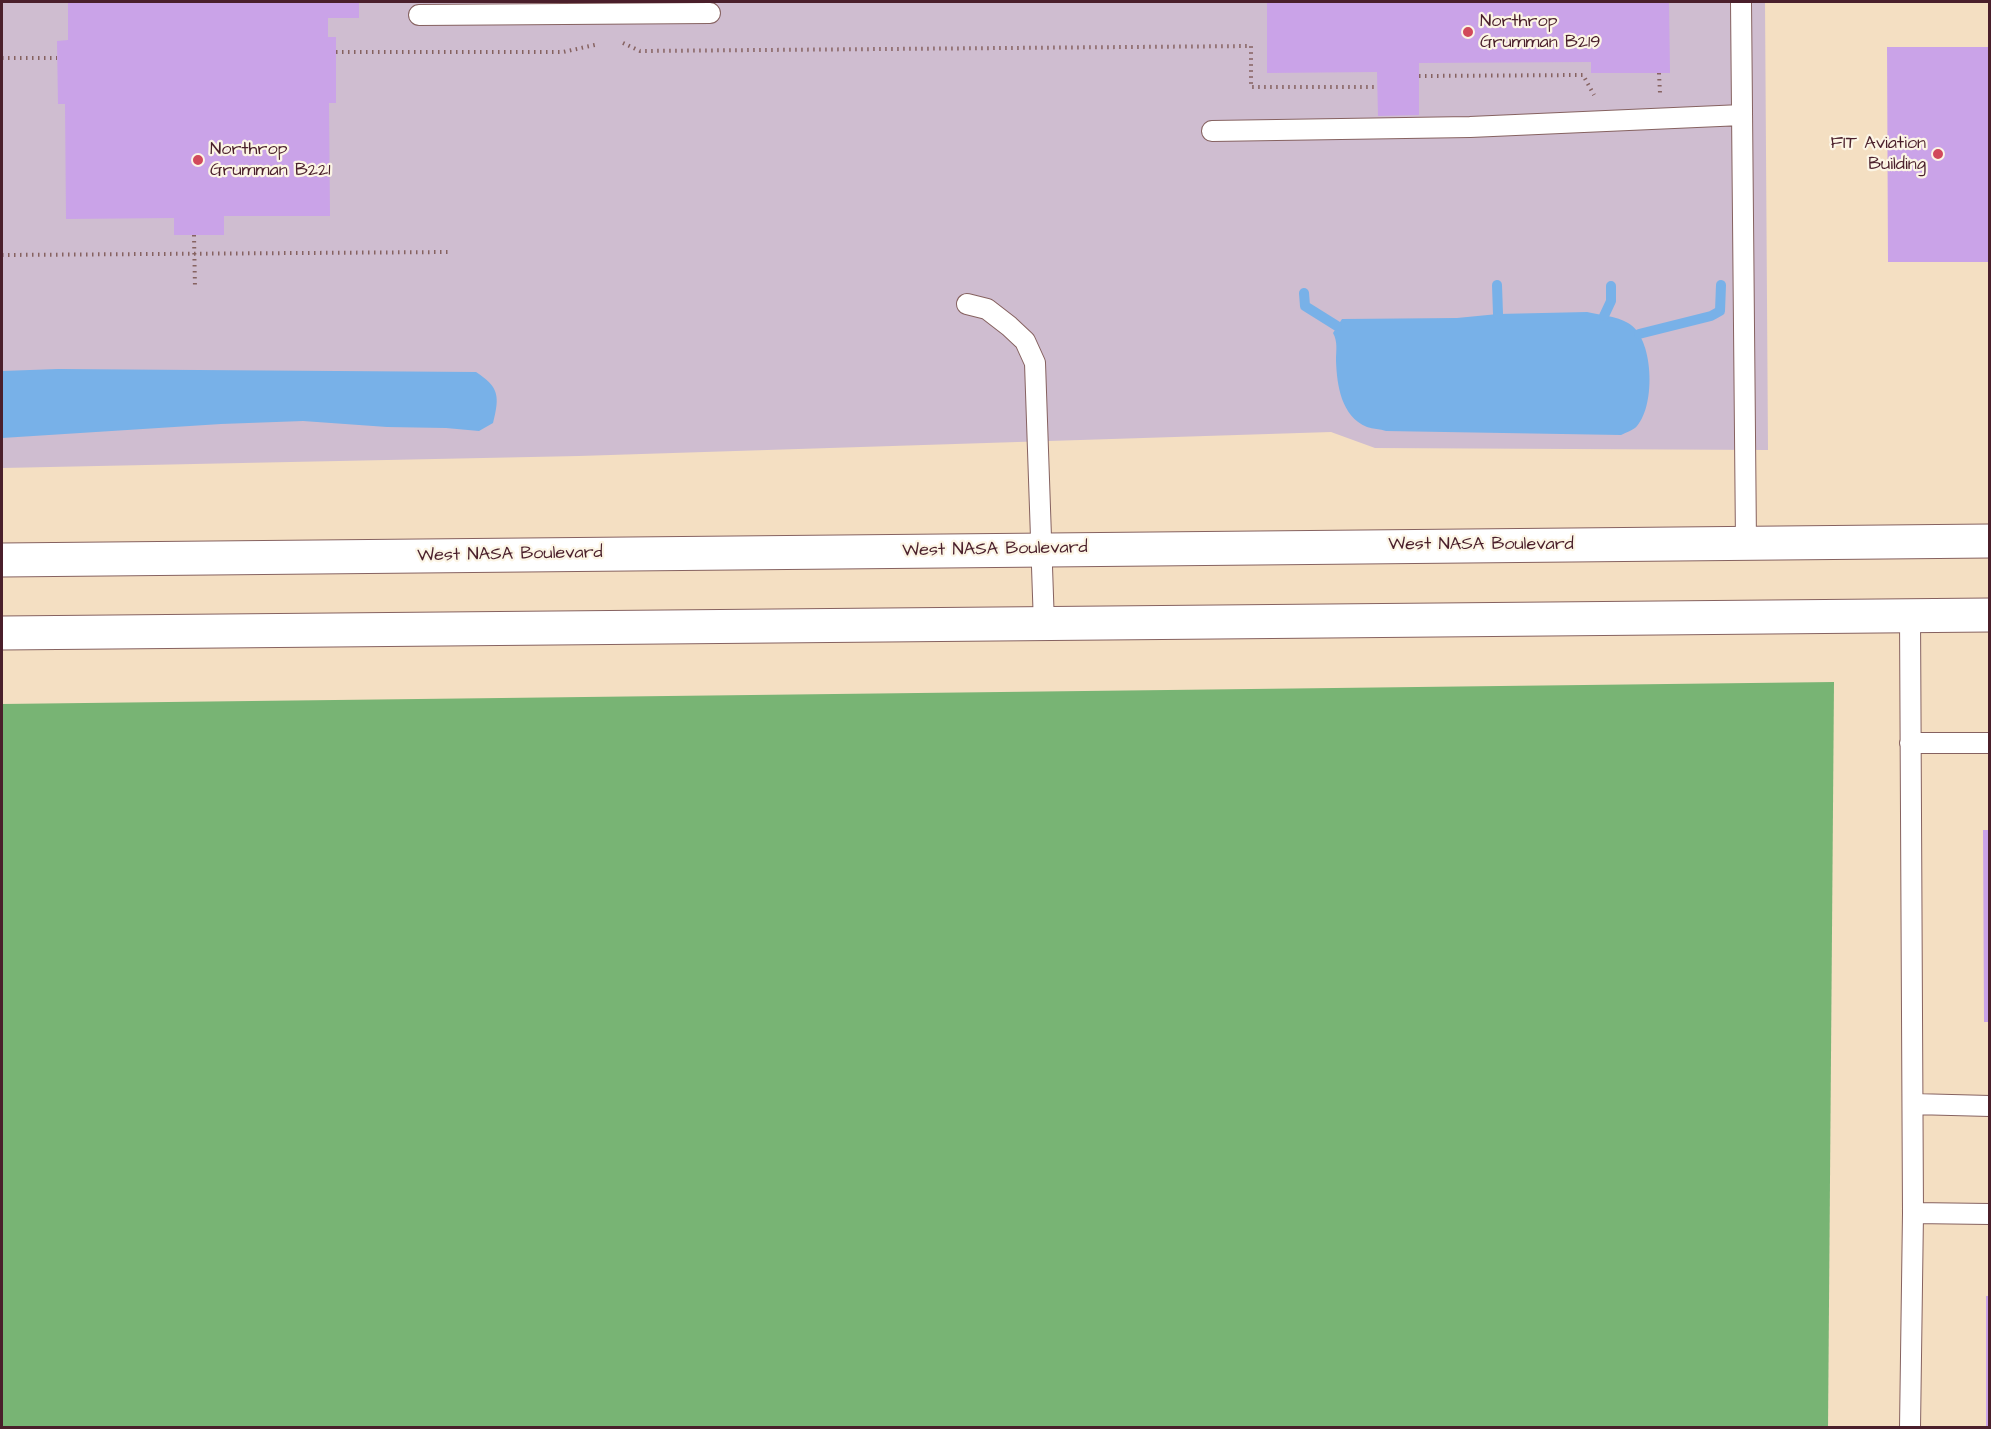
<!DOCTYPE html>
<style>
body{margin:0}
#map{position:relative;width:1991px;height:1429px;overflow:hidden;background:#f4dfc2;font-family:"Architects Daughter",sans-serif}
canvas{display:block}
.frame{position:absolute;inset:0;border:3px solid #4a1f2b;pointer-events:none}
</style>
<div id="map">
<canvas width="1991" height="1429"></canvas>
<div class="frame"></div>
</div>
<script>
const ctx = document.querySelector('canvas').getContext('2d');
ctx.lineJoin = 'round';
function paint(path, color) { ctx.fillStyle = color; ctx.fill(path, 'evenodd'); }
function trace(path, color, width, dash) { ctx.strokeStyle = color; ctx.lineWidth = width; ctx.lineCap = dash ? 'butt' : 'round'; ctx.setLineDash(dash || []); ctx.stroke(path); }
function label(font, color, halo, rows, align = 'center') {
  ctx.font = font + ' "Architects Daughter",sans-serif'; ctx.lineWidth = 4.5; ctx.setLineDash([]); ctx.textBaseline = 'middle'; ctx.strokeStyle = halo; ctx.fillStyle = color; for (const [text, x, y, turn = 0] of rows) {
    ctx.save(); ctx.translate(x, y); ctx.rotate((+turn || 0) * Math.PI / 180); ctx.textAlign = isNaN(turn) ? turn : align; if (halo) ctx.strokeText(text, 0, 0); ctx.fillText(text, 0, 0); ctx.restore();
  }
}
const industrial = new Path2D(`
 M 2,2 L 1765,2 L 1768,450 L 1375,448 L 1331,432 L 579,456 L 2,468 Z`);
const forest = new Path2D(`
 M 1834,682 L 1828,1427 L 2,1427 L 2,704 Z`);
const water = new Path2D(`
 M 1587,312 C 1599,315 1617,316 1628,323 C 1654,337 1656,405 1637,426 C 1634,430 1625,433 1621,435 L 1386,431 C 1380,429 1373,429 1367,427 C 1341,416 1337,385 1336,361 C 1336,350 1338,342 1333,333 L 1342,319 L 1457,318 L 1498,314 Z
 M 58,369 L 476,372 C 499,387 500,396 493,423 L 479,431 L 446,428 L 387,427 L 303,421 L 221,424 L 2,438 L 2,371 Z`);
const stream = new Path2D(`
 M 1497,285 L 1498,314
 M 1304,293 L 1305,306 L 1337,326
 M 1604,316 L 1611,301 L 1611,286
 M 1639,334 L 1711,316 L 1720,311 L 1721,285`);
const building = new Path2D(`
 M 68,2 L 359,2 L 359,18 L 328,18 L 328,37 L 336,37 L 336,103 L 329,103 L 330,216 L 224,216 L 224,235 L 174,235 L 174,218 L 66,219 L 65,104 L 58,104 L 57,41 L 68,40 Z
 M 1267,2 L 1669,2 L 1670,73 L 1591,73 L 1591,62 L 1419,63 L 1419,115 L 1378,116 L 1377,72 L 1267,73 Z
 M 1887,47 L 1990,47 L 1990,262 L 1888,262 Z
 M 1983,830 L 1990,830 L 1990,1022 L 1984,1022 Z
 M 1986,1296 L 1990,1296 L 1990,1428 L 1986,1428 Z`);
const path = new Path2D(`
 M 623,43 L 640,51 L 1251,46 L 1251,87 L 1377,87
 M 336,52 L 563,52 L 599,44
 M 2,58 L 57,58
 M 1659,73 L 1660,93
 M 1419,76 L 1583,75 L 1594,95
 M 194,235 L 195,288
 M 2,255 L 451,252`);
const service = new Path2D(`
 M 1741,2 L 1746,543
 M 419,15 L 710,13
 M 1212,131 L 1470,127 L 1742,115
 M 967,304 L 987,309 L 1009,326 L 1025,341 L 1035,363 L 1044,625
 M 1910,615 L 1913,1213 L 1910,1428
 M 1910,743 L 1990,743
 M 1913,1104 L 1990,1106
 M 1913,1213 L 1990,1214`);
const secondary = new Path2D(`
 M 2,560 L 1990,541
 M 2,633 L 1990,615`);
const markers = [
 [1468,32,6,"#d1495b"],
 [1938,154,6,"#d1495b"],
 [198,160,6,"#d1495b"]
];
const poiNames = [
 ["Northrop",1480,22],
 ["Grumman B219",1480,43],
 ["FIT Aviation",1926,144,"right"],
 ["Building",1926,165,"right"],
 ["Northrop",210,150],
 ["Grumman B221",210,171]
];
const streetNames = [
 ["West NASA Boulevard",1481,545],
 ["West NASA Boulevard",995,550,-1],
 ["West NASA Boulevard",510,555,-1]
];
paint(industrial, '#cfbdd0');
paint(forest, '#78b474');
paint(water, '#78b1e8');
trace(stream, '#78b1e8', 10);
paint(building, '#caa3e8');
trace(service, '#866260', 22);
trace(secondary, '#866260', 35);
trace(path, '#866260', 4, [1.5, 4.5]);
trace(service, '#fff', 20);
trace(secondary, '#fff', 33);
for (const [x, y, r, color] of markers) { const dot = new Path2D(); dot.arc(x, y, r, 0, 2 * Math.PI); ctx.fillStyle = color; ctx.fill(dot); trace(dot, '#fcf5e5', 2); }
label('18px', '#4a1f2b', '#fcf5e5', poiNames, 'left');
label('18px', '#4a1f2b', '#fcf5e5', streetNames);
</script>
